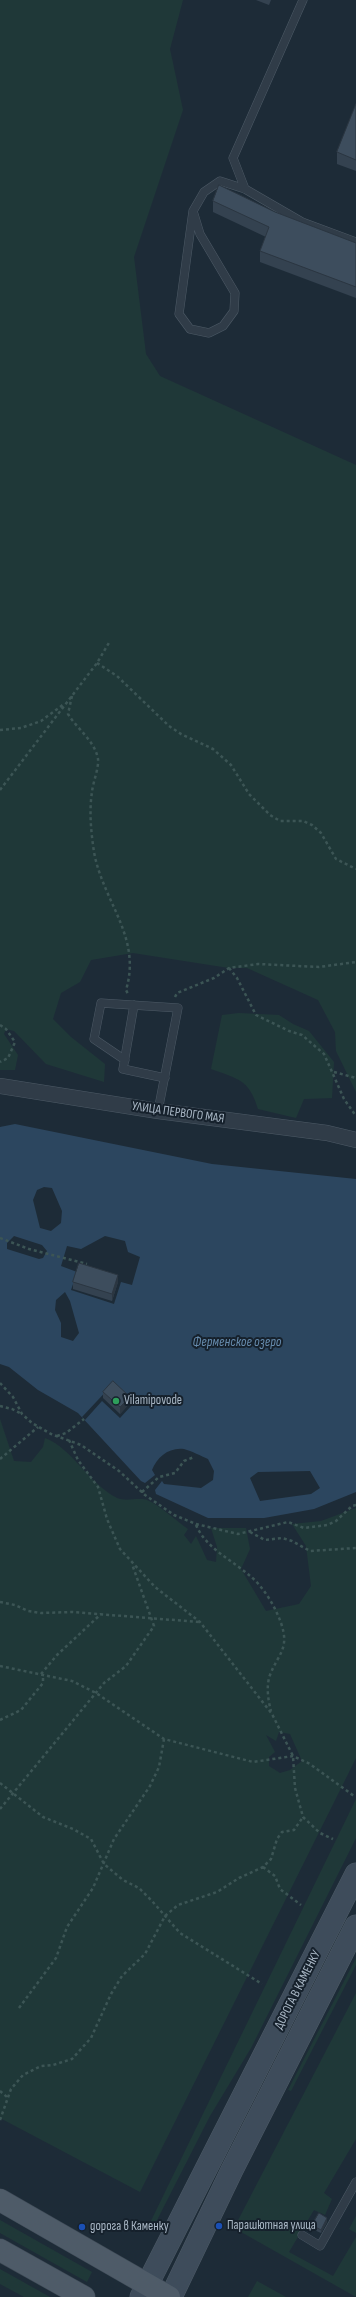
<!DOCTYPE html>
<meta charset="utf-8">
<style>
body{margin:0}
canvas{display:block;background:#1d2b37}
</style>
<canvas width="356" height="2297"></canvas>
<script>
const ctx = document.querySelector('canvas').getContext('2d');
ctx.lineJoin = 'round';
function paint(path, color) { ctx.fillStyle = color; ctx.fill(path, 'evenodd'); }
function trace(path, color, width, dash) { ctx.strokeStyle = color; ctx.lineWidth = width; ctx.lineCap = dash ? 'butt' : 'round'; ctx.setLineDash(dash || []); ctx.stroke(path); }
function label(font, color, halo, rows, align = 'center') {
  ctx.font = font + ' "Sofia Sans Condensed",sans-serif'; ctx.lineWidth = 4; ctx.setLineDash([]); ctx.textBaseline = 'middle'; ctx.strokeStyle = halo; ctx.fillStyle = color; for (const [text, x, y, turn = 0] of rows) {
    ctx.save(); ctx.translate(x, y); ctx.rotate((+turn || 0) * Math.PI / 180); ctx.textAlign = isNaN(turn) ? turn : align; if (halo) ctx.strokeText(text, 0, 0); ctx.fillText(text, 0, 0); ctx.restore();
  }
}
const green = new Path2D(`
 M 0,0 L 183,0 L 170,49 L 183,110 L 134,257 L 146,354 L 160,376 L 356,465 L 356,1092 L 336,1051 L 335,1032 L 318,1000 L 247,968 L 229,968 L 133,953 L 91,960 L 80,982 L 61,993 L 53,1019 L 71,1037 L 105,1064 L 104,1082 L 46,1064 L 14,1031 L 6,1029 L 4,1034 L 18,1055 L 15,1070 L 0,1070 Z
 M 239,1013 L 279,1015 L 293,1024 L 309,1031 L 334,1062 L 332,1098 L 304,1099 L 296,1118 L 258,1109 C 249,1079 238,1079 211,1069 L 222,1015 Z
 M 0,1419 L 14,1461 L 31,1462 L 43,1447 L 45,1438 C 73,1449 88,1483 117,1498 C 126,1502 139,1497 147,1500 C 161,1506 175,1520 188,1529 L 184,1535 L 191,1544 L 196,1536 L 207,1560 L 216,1562 L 217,1547 L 211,1528 L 246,1528 L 250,1549 L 241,1569 L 266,1611 L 299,1604 L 311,1586 L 306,1546 L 292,1524 L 321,1521 L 356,1508 L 356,1758 L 140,2192 L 0,2118 ZM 279,1732 L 290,1734 L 302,1761 L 290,1770 L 280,1773 L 269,1766 L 269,1757 L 275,1752 L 266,1735 L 276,1741 Z
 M 356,1799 L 356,1838 L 251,2048 L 210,2116 L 153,2228 L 149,2225 Z
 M 356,1958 L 356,1965 L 291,2091 L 288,2090 Z
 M 356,1993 L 356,2139 L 324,2193 L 332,2199 L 325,2215 L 314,2210 L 289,2252 L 333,2276 L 356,2237 L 356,2297 L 234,2228 Z
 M 356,2216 L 356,2233 L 349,2229 Z
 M 0,2220 L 92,2272 L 87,2282 L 0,2233 Z
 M 0,2269 L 50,2297 L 24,2297 L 0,2284 Z
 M 257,2281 L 286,2297 L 248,2297 Z`);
const water = new Path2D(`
 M 15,1124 L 212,1164 L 356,1179 L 356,1492 L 314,1509 L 264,1518 L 208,1518 L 156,1494 L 155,1490 L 162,1481 L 164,1484 L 201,1488 L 213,1480 L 214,1471 L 208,1459 C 201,1456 192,1451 184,1449 C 169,1447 157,1457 152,1470 L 155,1475 L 145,1483 L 141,1481 L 78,1413 L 38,1390 L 9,1367 L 0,1364 L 0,1127 ZM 44,1187 L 52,1188 L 62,1211 L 61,1223 L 51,1231 L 40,1228 L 33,1200 L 37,1190 ZM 14,1236 L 42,1245 L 47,1251 L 43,1258 L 39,1259 L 7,1249 L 7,1243 ZM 105,1236 L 125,1241 L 128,1252 L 140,1257 L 132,1285 L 121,1282 L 114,1304 L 71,1290 L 77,1272 L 61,1266 L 67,1246 L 81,1249 ZM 65,1292 L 70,1301 L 79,1333 L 73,1341 L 61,1337 L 61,1323 L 55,1310 L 56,1300 ZM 310,1471 L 320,1488 L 311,1494 L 260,1501 L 250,1478 L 258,1472 Z`);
const pier = new Path2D(`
 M 112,1385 L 132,1405 L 120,1418 L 102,1401 L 85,1420 L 82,1417 Z`);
const path = new Path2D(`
 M 97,663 L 117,676 L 169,726 L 181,734 L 213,749 L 231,765 L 249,794 L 270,815 L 280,821 L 303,821 L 312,825 L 321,833 L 336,859 L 356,869
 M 72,696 L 68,714 C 77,729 95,741 98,759 C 99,768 93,782 92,792 C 89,811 91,832 94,852 C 103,902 142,937 126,990 L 128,994
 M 0,730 L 21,728 L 41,721 L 64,704
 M 0,790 L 97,663 L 110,641
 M 229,968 L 237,978 L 256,1015 L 289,1031 L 302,1035 L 324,1054 L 344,1099 L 356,1116
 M 175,997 L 177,993 L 214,978 L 229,968 L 258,964 L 319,967 L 356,962
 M 0,1025 L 6,1029 L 15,1042 L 8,1058 L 0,1062
 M 334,1072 L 356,1078
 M 0,1238 L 29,1249 L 87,1264
 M 0,1383 L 13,1397 L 22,1414 L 32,1423 L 51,1434 L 81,1445 L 119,1471 L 145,1495 L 174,1515 L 196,1524 L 238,1534 L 288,1522 L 304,1528 L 327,1525 L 336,1521 L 352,1506 L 356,1505
 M 0,1406 L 12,1409 L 20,1413
 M 57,1436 L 66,1433 L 84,1419
 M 69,1440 L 78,1460 L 98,1487 L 107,1519 L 120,1549 L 155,1587 L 200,1622 L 272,1714 L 293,1756 L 295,1788 L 303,1817 L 320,1833 L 333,1839
 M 0,1459 L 38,1427
 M 142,1492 L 159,1477 L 175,1473 L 184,1461 L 194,1457
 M 196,1525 C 206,1548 230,1559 249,1575 C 263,1586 275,1606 281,1623 C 290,1649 278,1654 270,1675 C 266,1686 268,1700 271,1711
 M 250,1532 L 265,1540 L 282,1538 L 292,1541 L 310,1551 L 356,1548
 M 0,1602 L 15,1605 L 28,1611 L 41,1613 L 72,1612 L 199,1622
 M 0,1666 L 72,1681 L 96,1693 L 164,1739 L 253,1762 L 293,1756 L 310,1764 L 354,1796
 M 41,1674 L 57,1655 L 101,1614
 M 0,1720 L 21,1710 L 43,1683 L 43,1674
 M 0,1783 L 43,1817 L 73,1829 L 91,1839 L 104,1864 L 123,1880 L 139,1888 L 152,1901 L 180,1933 L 262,1984
 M 0,1809 L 104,1683 L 126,1666 L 154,1626 L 132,1564
 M 263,1867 L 275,1876 L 280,1889 L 301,1905
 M 19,2008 L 56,1958 L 67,1927 L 93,1888 L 114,1839 L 150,1786 L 159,1767 L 164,1739
 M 0,2091 L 7,2097
 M 0,2120 L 11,2089 L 23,2075 L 41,2066 L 53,2065 L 72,2059 L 91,2038 L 111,1994 L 122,1976 L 145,1954 L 165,1916 L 178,1905 L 217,1892 L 239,1878 L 263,1867 L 271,1859 L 277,1839 L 282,1832 L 294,1830 L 303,1817`);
const lane = new Path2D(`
 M 245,189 L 233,158 L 303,0
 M 193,211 L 200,234 L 235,293 L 234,311 L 223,326 L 209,333 L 190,329 L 179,314 L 193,211 L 204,192 L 220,181 L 245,189 L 302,222 L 356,242
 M 134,1005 L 123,1069 L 165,1078
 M 125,1060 L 94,1039 L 101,1003 L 178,1008 L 158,1111
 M 302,2235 L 320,2246 L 356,2182`);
const street = new Path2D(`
 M 0,1086 L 158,1111 L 327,1133 L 356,1140`);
const secondary = new Path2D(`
 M 141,2297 L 356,1874
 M 171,2297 L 232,2170 L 356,1926`);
const primary = new Path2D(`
 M 0,2200 L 169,2297
 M 0,2250 L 84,2297`);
const wall = new Path2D(`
 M 256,0 L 271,0 L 269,5 Z
 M 356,104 L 356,171 L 337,164 L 337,152 Z
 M 213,201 L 275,212 L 356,243 L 356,298 L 260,262 L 260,251 L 266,237 L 213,212 Z
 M 73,1282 L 118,1282 L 112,1301 L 73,1289 Z
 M 103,1392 L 130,1403 L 120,1414 L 103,1398 Z
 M 327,2222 L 321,2233 L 312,2229 L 312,2225 Z`);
const shadedWall = new Path2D(`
 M 118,1275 L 118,1282 L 112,1301 L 112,1294 Z
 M 130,1397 L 130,1403 L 120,1414 L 120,1407 Z
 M 327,2218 L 327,2222 L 321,2233 L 321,2230 Z`);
const building = new Path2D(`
 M 356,104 L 356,160 L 337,152 Z
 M 219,185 L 275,212 L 356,243 L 356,287 L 260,251 L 269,227 L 213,201 Z
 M 79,1263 L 118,1275 L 112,1294 L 73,1282 Z
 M 113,1381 L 130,1397 L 120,1407 L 103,1392 Z
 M 319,2213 L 327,2218 L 321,2230 L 312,2225 Z`);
const markers = [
 [116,1401,4,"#2e9e5b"],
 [219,2226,4,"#1a4fb4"],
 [82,2227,4,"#1a4fb4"]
];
const streetNames = [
 ["УЛИЦА ПЕРВОГО МАЯ",178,1113,8],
 ["ДОРОГА В КАМЕНКУ",298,1990,-63]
];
const poiNames = [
 ["Vilamipovode",124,1401],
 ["Парашютная улица",227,2226],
 ["дорога в Каменку",90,2227]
];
const waterNames = [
 ["Ферменское озеро",237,1342]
];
paint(green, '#1f3838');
paint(water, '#2c465f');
paint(pier, '#1d2b37');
trace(lane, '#4d5a66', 9);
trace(street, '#4d5a66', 16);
trace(secondary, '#4d5a66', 23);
trace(primary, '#3c4854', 23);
trace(path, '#3c5555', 2.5, [3, 3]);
trace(lane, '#303c48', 8);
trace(street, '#303c48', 15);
trace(secondary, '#3e4c5b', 22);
trace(primary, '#4e5b68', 22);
paint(wall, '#344250');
paint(shadedWall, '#2b3641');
paint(building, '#3d4d5d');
trace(building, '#2b3641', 1);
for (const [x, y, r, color] of markers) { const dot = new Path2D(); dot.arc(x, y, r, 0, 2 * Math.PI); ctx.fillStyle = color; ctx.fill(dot); trace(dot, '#16212c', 1.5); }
label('13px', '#a9b7c5', '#16212c', streetNames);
label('13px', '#a9b7c5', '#16212c', poiNames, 'left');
label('italic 14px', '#668bad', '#16212c', waterNames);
</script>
